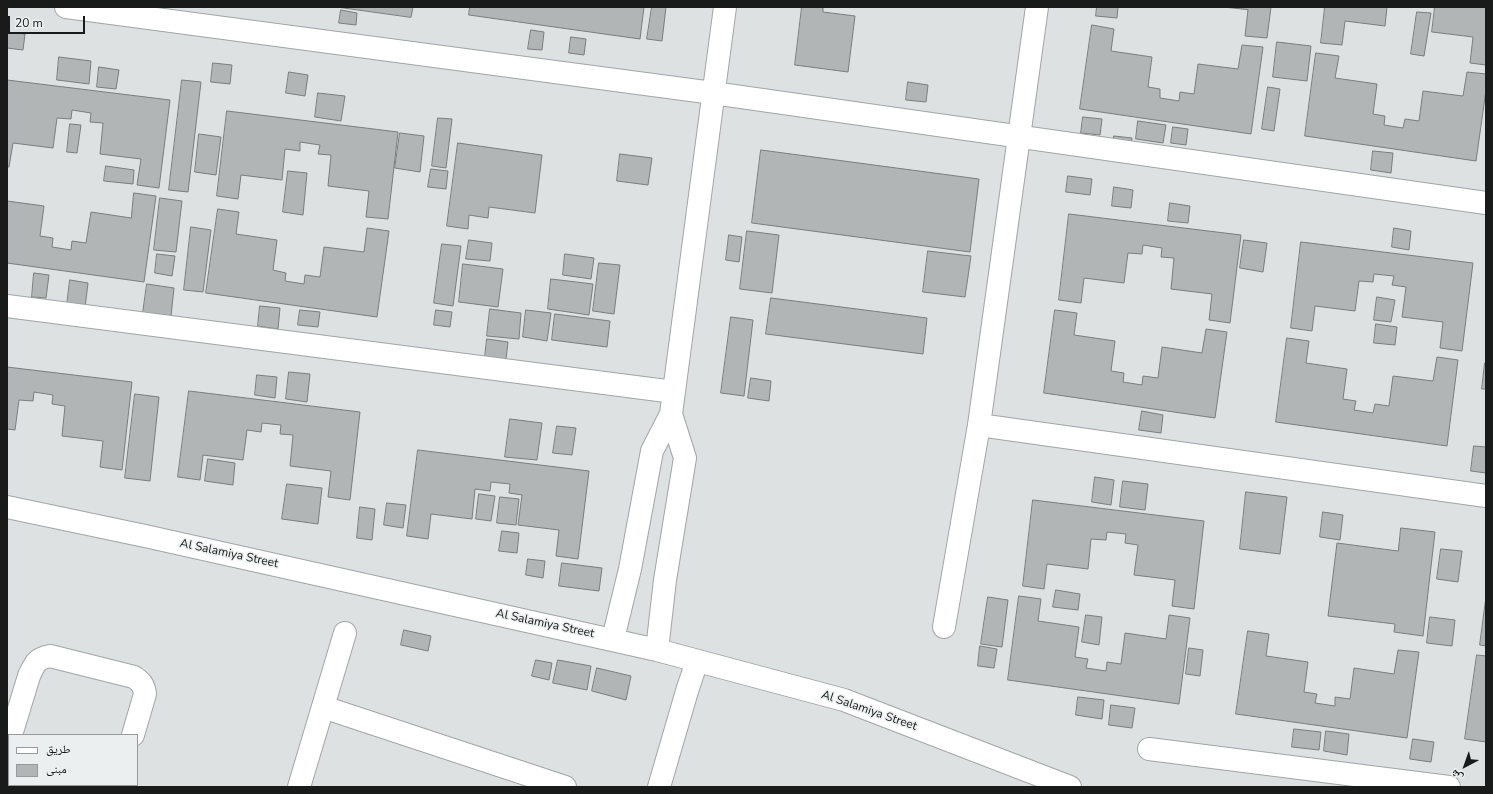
<!DOCTYPE html>
<meta charset="utf-8">
<style>
body{margin:0}
#map{position:relative;width:1493px;height:794px;overflow:hidden;background:#dee1e1;font-family:"Nunito Sans","Noto Naskh Arabic",sans-serif}
canvas{display:block}
.frame{position:absolute;inset:0;border:8px solid #191a1a;pointer-events:none}
.legend{position:absolute;left:8px;top:734px;width:130px;height:52px;box-sizing:border-box;background:#ebefef;border:1px solid #979a9a;margin:0;padding:5px 7px;list-style:none;font-size:12px;color:#191a1a}
.legend li{display:flex;align-items:center;gap:8px;height:20px}
.legend b{width:20px;border:1px solid #979a9a}
.north{position:absolute;left:1445px;top:746px;width:40px;height:40px;-webkit-text-stroke:3px #ebefef;paint-order:stroke;rotate:221deg;font-size:11px;font-weight:700;line-height:16px;text-align:center;color:#191a1a}
.north::after{content:'';display:block;margin:auto;width:14px;height:18px;background:#191a1a;clip-path:polygon(50% 0,100% 100%,50% 72%,0 100%)}
.scale{position:absolute;left:8px;top:16px;width:77px;height:18px;box-sizing:border-box;border:2px solid #191a1a;border-top:0;padding-left:5px;font-size:12px;line-height:14px;white-space:nowrap;color:#191a1a;-webkit-text-stroke:3px #ebefef;paint-order:stroke}
</style>
<div id="map">
<canvas width="1493" height="794"></canvas>
<div class="frame"></div>
<ul class="legend">
<li><b style="height:5px;background:#fff"></b>طريق</li>
<li><b style="height:11px;background:#b2b5b5"></b>مبنى</li>
</ul>
<div class="north">ش</div>
<div class="scale">20 m</div>
</div>
<script>
const ctx = document.querySelector('canvas').getContext('2d');
ctx.lineJoin = 'round';
function paint(path, color) { ctx.fillStyle = color; ctx.fill(path, 'evenodd'); }
function trace(path, color, width, dash) { ctx.strokeStyle = color; ctx.lineWidth = width; ctx.lineCap = dash ? 'butt' : 'round'; ctx.setLineDash(dash || []); ctx.stroke(path); }
function label(font, color, halo, rows, align = 'center') {
  ctx.font = font + ' "Nunito Sans",sans-serif'; ctx.lineWidth = 3; ctx.setLineDash([]); ctx.textBaseline = 'middle'; ctx.strokeStyle = halo; ctx.fillStyle = color; for (const [text, x, y, turn = 0] of rows) {
    ctx.save(); ctx.translate(x, y); ctx.rotate((+turn || 0) * Math.PI / 180); ctx.textAlign = isNaN(turn) ? turn : align; if (halo) ctx.strokeText(text, 0, 0); ctx.fillText(text, 0, 0); ctx.restore();
  }
}
const building = new Path2D(`
 M 337,7 L 413,7 L 411,17 Z
 M 470,7 L 644,7 L 640,39 L 469,15 Z
 M 652,7 L 666,7 L 662,41 L 647,39 Z
 M 802,7 L 823,7 L 823,12 L 855,16 L 848,72 L 795,65 Z
 M 1097,7 L 1118,7 L 1117,18 L 1096,16 Z
 M 1224,7 L 1271,7 L 1267,38 L 1245,36 L 1248,10 Z
 M 1325,7 L 1387,7 L 1385,26 L 1345,21 L 1342,45 L 1321,43 Z
 M 1435,7 L 1486,7 L 1486,65 L 1470,63 L 1473,37 L 1432,32 Z
 M 341,10 L 357,13 L 356,25 L 339,23 Z
 M 1417,12 L 1431,13 L 1424,56 L 1411,54 Z
 M 1092,25 L 1114,29 L 1111,51 L 1152,57 L 1148,87 L 1160,89 L 1160,98 L 1179,101 L 1180,92 L 1194,94 L 1198,64 L 1238,69 L 1242,45 L 1263,47 L 1251,134 L 1080,109 Z
 M 531,30 L 544,32 L 542,50 L 528,49 Z
 M 7,32 L 25,34 L 23,50 L 7,48 Z
 M 571,37 L 586,39 L 584,55 L 569,53 Z
 M 1277,42 L 1311,46 L 1307,81 L 1273,77 Z
 M 1316,53 L 1339,56 L 1335,78 L 1377,84 L 1373,114 L 1385,116 L 1384,125 L 1403,128 L 1405,119 L 1419,121 L 1423,91 L 1463,96 L 1467,72 L 1486,74 L 1486,90 L 1476,161 L 1305,136 Z
 M 59,57 L 91,61 L 89,84 L 57,80 Z
 M 213,63 L 232,65 L 230,84 L 211,82 Z
 M 99,67 L 119,70 L 116,89 L 97,87 Z
 M 289,72 L 308,75 L 305,96 L 286,93 Z
 M 7,80 L 170,100 L 159,188 L 137,185 L 141,159 L 100,154 L 103,123 L 90,122 L 91,113 L 72,110 L 71,119 L 57,118 L 53,148 L 13,143 L 9,167 L 7,167 Z
 M 182,80 L 201,82 L 188,192 L 169,190 Z
 M 908,82 L 928,85 L 926,102 L 906,100 Z
 M 1268,87 L 1280,89 L 1274,131 L 1262,129 Z
 M 318,93 L 345,96 L 341,121 L 315,117 Z
 M 227,111 L 398,132 L 388,219 L 366,217 L 369,191 L 328,186 L 331,155 L 318,154 L 320,145 L 300,142 L 300,151 L 285,149 L 282,180 L 241,175 L 238,199 L 217,196 Z
 M 1083,117 L 1102,119 L 1100,135 L 1081,133 Z
 M 438,118 L 452,119 L 446,168 L 432,166 Z
 M 1138,121 L 1166,125 L 1163,143 L 1136,139 Z
 M 70,124 L 81,125 L 77,153 L 67,152 Z
 M 1173,127 L 1188,129 L 1186,145 L 1171,143 Z
 M 400,133 L 424,136 L 420,172 L 395,168 Z
 M 199,134 L 221,137 L 216,175 L 195,172 Z
 M 1114,136 L 1132,138 L 1130,152 L 1113,150 Z
 M 458,143 L 542,155 L 535,213 L 489,207 L 488,218 L 469,215 L 468,229 L 447,226 Z
 M 761,150 L 979,179 L 970,252 L 752,223 Z
 M 1373,151 L 1393,153 L 1391,173 L 1371,170 Z
 M 620,154 L 652,158 L 648,185 L 617,181 Z
 M 106,166 L 134,170 L 133,184 L 104,181 Z
 M 431,169 L 448,171 L 446,189 L 428,187 Z
 M 288,171 L 307,173 L 303,215 L 283,212 Z
 M 1068,176 L 1092,179 L 1090,195 L 1066,192 Z
 M 1114,187 L 1133,190 L 1131,208 L 1112,206 Z
 M 134,193 L 156,196 L 144,282 L 7,263 L 7,201 L 44,206 L 40,236 L 53,238 L 52,247 L 71,250 L 72,241 L 86,243 L 91,212 L 131,218 Z
 M 160,198 L 182,201 L 176,252 L 154,250 Z
 M 1170,203 L 1190,206 L 1188,223 L 1168,221 Z
 M 218,209 L 239,212 L 236,234 L 277,240 L 273,270 L 286,273 L 285,281 L 304,284 L 305,275 L 320,277 L 324,247 L 364,252 L 367,228 L 389,231 L 377,317 L 206,293 Z
 M 1069,214 L 1241,235 L 1230,323 L 1209,320 L 1212,294 L 1171,289 L 1174,258 L 1161,257 L 1162,248 L 1143,245 L 1142,254 L 1128,253 L 1124,283 L 1084,278 L 1081,303 L 1059,300 Z
 M 191,227 L 211,230 L 203,292 L 184,290 Z
 M 1394,228 L 1411,231 L 1409,250 L 1392,247 Z
 M 747,231 L 779,235 L 772,293 L 740,289 Z
 M 729,235 L 742,237 L 739,262 L 726,260 Z
 M 469,240 L 492,243 L 490,261 L 466,259 Z
 M 1244,240 L 1267,243 L 1263,272 L 1240,268 Z
 M 1301,242 L 1473,263 L 1462,351 L 1440,348 L 1443,322 L 1402,317 L 1406,287 L 1392,285 L 1394,276 L 1374,274 L 1373,282 L 1359,281 L 1355,311 L 1315,306 L 1312,331 L 1291,328 Z
 M 442,244 L 461,246 L 453,306 L 434,303 Z
 M 928,251 L 971,256 L 965,297 L 923,292 Z
 M 157,254 L 175,256 L 172,276 L 155,273 Z
 M 565,254 L 594,258 L 591,279 L 563,275 Z
 M 599,263 L 620,265 L 614,314 L 593,311 Z
 M 463,264 L 503,269 L 498,307 L 459,302 Z
 M 34,273 L 49,275 L 46,298 L 32,297 Z
 M 551,279 L 593,284 L 589,315 L 548,309 Z
 M 70,280 L 88,283 L 85,308 L 67,305 Z
 M 147,284 L 174,288 L 171,316 L 143,313 Z
 M 1377,297 L 1395,300 L 1391,322 L 1374,320 Z
 M 771,298 L 927,318 L 923,354 L 766,334 Z
 M 260,306 L 280,308 L 278,329 L 258,326 Z
 M 490,309 L 521,313 L 519,339 L 487,336 Z
 M 300,310 L 320,312 L 318,327 L 298,325 Z
 M 436,310 L 452,312 L 450,327 L 434,325 Z
 M 526,310 L 551,313 L 547,341 L 523,337 Z
 M 1055,310 L 1077,313 L 1074,335 L 1115,341 L 1111,371 L 1124,373 L 1123,382 L 1142,385 L 1143,376 L 1158,378 L 1162,347 L 1202,353 L 1206,329 L 1227,332 L 1215,418 L 1044,393 Z
 M 555,314 L 610,321 L 607,347 L 552,340 Z
 M 731,317 L 753,320 L 744,396 L 721,393 Z
 M 1376,324 L 1397,327 L 1395,345 L 1374,343 Z
 M 1287,338 L 1309,341 L 1306,363 L 1347,369 L 1343,399 L 1356,401 L 1354,410 L 1373,413 L 1375,404 L 1389,406 L 1393,376 L 1433,381 L 1437,357 L 1458,360 L 1447,446 L 1276,422 Z
 M 487,339 L 508,342 L 506,359 L 485,357 Z
 M 1485,363 L 1486,363 L 1486,389 L 1482,389 Z
 M 7,367 L 132,382 L 122,470 L 100,467 L 103,441 L 62,436 L 65,406 L 52,404 L 53,395 L 34,392 L 33,401 L 19,400 L 15,430 L 7,429 Z
 M 289,372 L 310,374 L 307,402 L 286,399 Z
 M 257,375 L 277,377 L 275,398 L 255,395 Z
 M 751,378 L 771,381 L 769,401 L 748,398 Z
 M 189,391 L 360,412 L 350,500 L 328,497 L 331,471 L 290,466 L 293,435 L 280,434 L 281,425 L 262,423 L 261,432 L 247,430 L 243,460 L 203,455 L 200,480 L 178,477 Z
 M 135,394 L 159,397 L 150,481 L 125,478 Z
 M 1142,411 L 1163,415 L 1161,433 L 1139,430 Z
 M 510,419 L 542,423 L 537,460 L 505,457 Z
 M 557,426 L 576,428 L 572,455 L 553,453 Z
 M 1474,446 L 1486,447 L 1486,473 L 1471,471 Z
 M 418,450 L 589,471 L 578,559 L 556,556 L 559,530 L 518,525 L 522,495 L 509,493 L 510,484 L 491,482 L 490,491 L 475,489 L 472,519 L 431,514 L 428,539 L 407,536 Z
 M 208,459 L 235,463 L 233,485 L 205,481 Z
 M 1095,477 L 1114,480 L 1111,505 L 1092,502 Z
 M 1123,481 L 1148,484 L 1145,510 L 1120,507 Z
 M 287,484 L 322,488 L 318,524 L 282,519 Z
 M 1246,492 L 1287,497 L 1280,554 L 1240,549 Z
 M 479,494 L 495,496 L 491,521 L 476,519 Z
 M 500,497 L 519,499 L 516,525 L 497,523 Z
 M 1033,500 L 1204,521 L 1194,609 L 1172,606 L 1175,580 L 1134,575 L 1138,545 L 1125,543 L 1126,534 L 1107,532 L 1106,540 L 1091,539 L 1088,569 L 1047,564 L 1044,589 L 1023,586 Z
 M 387,503 L 406,505 L 403,528 L 384,525 Z
 M 360,507 L 375,509 L 372,540 L 357,538 Z
 M 1323,512 L 1343,515 L 1340,540 L 1320,537 Z
 M 1401,528 L 1435,532 L 1423,636 L 1394,632 L 1395,624 L 1328,616 L 1337,543 L 1398,551 Z
 M 502,531 L 519,533 L 517,553 L 499,551 Z
 M 1441,549 L 1462,551 L 1458,582 L 1437,579 Z
 M 528,559 L 545,561 L 543,578 L 526,575 Z
 M 562,563 L 602,568 L 599,591 L 559,586 Z
 M 1056,590 L 1080,594 L 1078,610 L 1053,607 Z
 M 1019,596 L 1041,599 L 1038,621 L 1079,627 L 1075,657 L 1088,659 L 1086,668 L 1106,671 L 1107,662 L 1121,664 L 1125,633 L 1166,639 L 1169,615 L 1190,618 L 1179,704 L 1008,680 Z
 M 988,597 L 1008,600 L 1002,647 L 981,644 Z
 M 1486,597 L 1486,646 L 1480,645 Z
 M 1086,615 L 1102,617 L 1099,645 L 1082,642 Z
 M 1430,617 L 1455,620 L 1452,646 L 1427,643 Z
 M 404,630 L 431,636 L 428,651 L 401,645 Z
 M 1248,631 L 1269,634 L 1266,656 L 1308,662 L 1304,692 L 1317,694 L 1315,703 L 1335,706 L 1335,697 L 1350,699 L 1354,668 L 1394,674 L 1398,650 L 1419,652 L 1407,738 L 1236,714 Z
 M 980,646 L 997,649 L 994,668 L 978,666 Z
 M 1189,648 L 1203,650 L 1200,676 L 1186,674 Z
 M 1477,655 L 1486,656 L 1486,742 L 1465,739 Z
 M 536,660 L 552,663 L 549,680 L 532,676 Z
 M 558,660 L 591,666 L 587,690 L 553,683 Z
 M 597,668 L 631,676 L 626,700 L 592,691 Z
 M 1078,697 L 1104,700 L 1102,719 L 1076,715 Z
 M 1111,705 L 1135,708 L 1132,728 L 1109,725 Z
 M 1294,729 L 1321,732 L 1319,750 L 1292,747 Z
 M 1326,731 L 1349,734 L 1347,755 L 1324,751 Z
 M 1413,739 L 1434,742 L 1431,762 L 1410,759 Z`);
const street = new Path2D(`
 M 66,7 L 713,93 L 1486,203
 M 7,306 L 674,392
 M 979,425 L 1486,496
 M 7,507 L 145,536 L 657,650 L 844,700 L 1070,787
 M 944,627 L 979,425 L 1037,7
 M 613,639 L 630,569 L 652,451 L 671,414 L 725,7
 M 657,650 L 665,580 L 685,458 L 671,414
 M 323,707 L 565,787
 M 11,735 L 29,676 C 35,663 36,659 50,656 L 134,677 C 141,682 144,685 145,694 L 133,735
 M 1149,749 L 1449,787
 M 117,787 L 117,785
 M 299,787 L 345,633
 M 659,787 L 687,691 L 697,661`);
const streetNames = [
 ["Al Salamiya Street",229,554,12],
 ["Al Salamiya Street",545,624,12],
 ["Al Salamiya Street",869,711,19]
];
paint(building, '#b2b5b5');
trace(building, '#797d7c', 1);
trace(street, '#a1a5a5', 24);
trace(street, '#fff', 22);
label('12px', '#191a1a', '#ebefef', streetNames);
</script>
